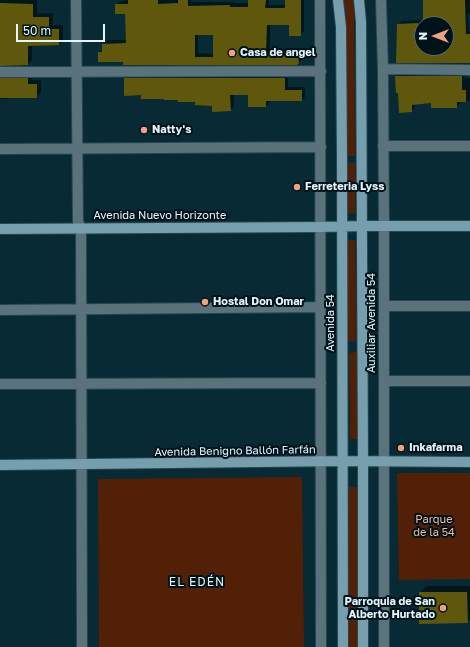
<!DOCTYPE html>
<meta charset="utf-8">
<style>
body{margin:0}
#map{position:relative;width:470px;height:647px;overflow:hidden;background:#072a35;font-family:"Golos Text",sans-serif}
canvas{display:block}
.north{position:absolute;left:414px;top:16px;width:40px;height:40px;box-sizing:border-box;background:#00121a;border:1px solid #5b6d75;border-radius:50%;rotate:270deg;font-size:11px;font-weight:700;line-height:16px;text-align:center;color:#e4f6fd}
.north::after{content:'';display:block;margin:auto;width:14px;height:18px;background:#f2a17e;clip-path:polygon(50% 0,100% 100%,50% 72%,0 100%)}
.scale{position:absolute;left:16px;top:24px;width:89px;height:18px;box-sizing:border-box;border:2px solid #e4f6fd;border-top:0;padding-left:5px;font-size:12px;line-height:14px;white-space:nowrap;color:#e4f6fd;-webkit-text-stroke:3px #00121a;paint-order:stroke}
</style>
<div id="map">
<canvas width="470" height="647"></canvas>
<div class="north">N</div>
<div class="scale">50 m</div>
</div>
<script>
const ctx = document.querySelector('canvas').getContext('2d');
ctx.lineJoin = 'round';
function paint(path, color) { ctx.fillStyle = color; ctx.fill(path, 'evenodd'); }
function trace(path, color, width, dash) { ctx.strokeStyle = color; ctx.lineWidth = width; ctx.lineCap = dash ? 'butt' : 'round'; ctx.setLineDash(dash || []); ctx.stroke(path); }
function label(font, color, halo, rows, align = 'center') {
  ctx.font = font + ' "Golos Text",sans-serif'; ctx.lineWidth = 4; ctx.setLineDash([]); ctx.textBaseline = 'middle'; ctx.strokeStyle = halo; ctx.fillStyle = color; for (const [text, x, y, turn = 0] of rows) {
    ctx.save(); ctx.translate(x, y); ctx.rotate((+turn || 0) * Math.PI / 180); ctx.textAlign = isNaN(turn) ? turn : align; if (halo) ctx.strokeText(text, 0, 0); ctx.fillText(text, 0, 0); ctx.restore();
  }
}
const green = new Path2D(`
 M 344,0 L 353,0 L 354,14 L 355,156 L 347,156 L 346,15 Z
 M 347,163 L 355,163 L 355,213 L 347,213 Z
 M 347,240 L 355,240 L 356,341 L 348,341 Z
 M 357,352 L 357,353 L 358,439 L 350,439 L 349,353 Z
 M 397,473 L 470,473 L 470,579 L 399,580 Z
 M 302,477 L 304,647 L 99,647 L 98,479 Z
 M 349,487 L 357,487 L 357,647 L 349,647 Z`);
const shadow = new Path2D(`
 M 0,0 L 37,0 L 37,14 L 53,13 L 53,25 L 63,25 L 63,39 L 59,44 L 32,45 L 32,60 L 28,64 L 0,64 Z
 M 129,0 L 191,0 L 191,2 L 234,2 L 234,3 L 249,3 L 249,0 L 269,0 L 269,5 L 286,5 L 286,0 L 304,0 L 304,31 L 300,35 L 290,24 L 270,24 L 270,49 L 302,48 L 302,59 L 297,64 L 124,61 L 99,52 L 102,49 L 103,44 L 107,40 L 127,40 L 126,13 L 116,5 L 120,1 ZM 198,34 L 214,34 L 214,54 L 198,53 Z
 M 424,0 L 470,0 L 470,14 L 468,14 L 469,31 L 470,31 L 470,62 L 397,62 L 398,24 L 402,21 L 424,20 ZM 422,24 L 446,24 L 446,48 L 422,48 Z
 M 0,72 L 32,74 L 32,80 L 41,80 L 41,93 L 37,97 L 10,97 L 8,99 L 0,99 Z
 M 400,73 L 465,73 L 465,78 L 470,78 L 470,101 L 460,101 L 460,103 L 457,107 L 432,102 L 415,103 L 415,107 L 412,111 L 396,76 Z
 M 288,74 L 288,87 L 305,87 L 305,97 L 302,100 L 269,100 L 269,103 L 266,106 L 249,94 L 234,94 L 234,107 L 230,110 L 213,105 L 142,94 L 125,79 L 128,75 Z
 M 426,586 L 470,586 L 470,620 L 467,622 L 420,593 Z`);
const building = new Path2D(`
 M 128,0 L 158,0 L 158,4 L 178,3 L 178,0 L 188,0 L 188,6 L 230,5 L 230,7 L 248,7 L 248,0 L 266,0 L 265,8 L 285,8 L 285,0 L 301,0 L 301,36 L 289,36 L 289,25 L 267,25 L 266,52 L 298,51 L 299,63 L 297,65 L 123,65 L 123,62 L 98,62 L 98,52 L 102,52 L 102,44 L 126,43 L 125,14 L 115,14 L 115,4 L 128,4 ZM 195,35 L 213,35 L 213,57 L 195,57 Z
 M 423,0 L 465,0 L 466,34 L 470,34 L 470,63 L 396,63 L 397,24 L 418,23 L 419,48 L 446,48 L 446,23 L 441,23 L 441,20 L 423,21 Z
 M 0,3 L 33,4 L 33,17 L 49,17 L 49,29 L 59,29 L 59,45 L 28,46 L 28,65 L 0,66 Z
 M 395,76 L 462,76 L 462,90 L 466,90 L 466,102 L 457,102 L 457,108 L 431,108 L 431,103 L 412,105 L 412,112 L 399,113 L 398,93 L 396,93 Z
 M 0,78 L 28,78 L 28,84 L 37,84 L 37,98 L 0,98 Z
 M 124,78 L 285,78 L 285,90 L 302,90 L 302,101 L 266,101 L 266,107 L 248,107 L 248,95 L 230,95 L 231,111 L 212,112 L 212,106 L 195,105 L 195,102 L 178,102 L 178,100 L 164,100 L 164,99 L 141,99 L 141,95 L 124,96 Z
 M 419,592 L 467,592 L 468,623 L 419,624 Z`);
const street = new Path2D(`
 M 76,0 L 78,221 L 81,229 C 81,368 82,508 82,647
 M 320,0 L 321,647
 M 381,0 L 383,69 L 384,227 L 384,647
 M 383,69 L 470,70
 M 0,72 L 321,71
 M 383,146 L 470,146
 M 0,149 L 321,147
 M 384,306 L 470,306
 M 0,310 L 320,307
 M 384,381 L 470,381
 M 0,384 L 321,383`);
const secondary = new Path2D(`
 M 338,0 L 341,27 L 342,160 L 343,647
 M 359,0 L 361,22 L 363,461 L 363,647
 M 0,229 L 321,227 L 362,226 L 470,226
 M 0,465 L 343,461 L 470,462`);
const markers = [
 [232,53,4,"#f2a17e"],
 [144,130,4,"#f2a17e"],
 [297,187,4,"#f2a17e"],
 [205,302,4,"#f2a17e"],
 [401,448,4,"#f2a17e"],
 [443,608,4,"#f2a17e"]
];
const poiNames = [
 ["Casa de angel",240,53],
 ["Natty's",152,130],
 ["Ferreteria Lyss",305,187],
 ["Hostal Don Omar",213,302],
 ["Inkafarma",409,448],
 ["Parroquia de San",435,602,"right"],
 ["Alberto Hurtado",435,615,"right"]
];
const streetNames = [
 ["Avenida Nuevo Horizonte",160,216],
 ["Avenida 54",331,323,-90],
 ["Auxiliar Avenida 54",372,323,-90],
 ["Avenida Benigno Ballón Farfán",235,451,-1]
];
const parkNames = [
 ["Parque",434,520],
 ["de la 54",434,533]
];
const neighbourhoodNames = [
 ["EL EDÉN",197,582]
];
paint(green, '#522006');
paint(shadow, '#0007');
paint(building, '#5e570c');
trace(street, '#264751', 12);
trace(secondary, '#264751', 12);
trace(street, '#59727c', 10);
trace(secondary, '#769ead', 10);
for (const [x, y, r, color] of markers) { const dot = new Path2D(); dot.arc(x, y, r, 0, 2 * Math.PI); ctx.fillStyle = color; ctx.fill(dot); trace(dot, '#00121a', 1.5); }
label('bold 11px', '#e4f6fd', '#00121a', poiNames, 'left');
label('11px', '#e4f6fd', '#00121a', streetNames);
label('11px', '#eeb79f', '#00121a', parkNames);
ctx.letterSpacing = '1px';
label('12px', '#e4f6fd', '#00121a', neighbourhoodNames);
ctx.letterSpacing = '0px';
</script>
